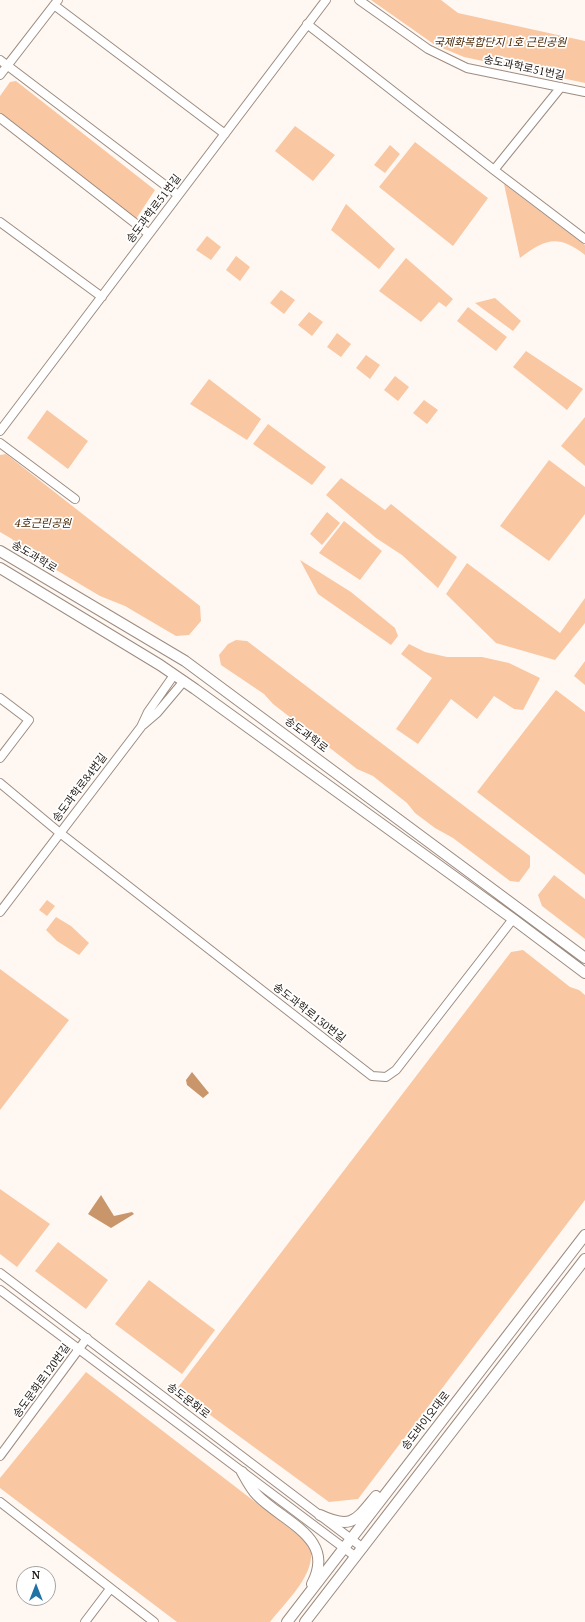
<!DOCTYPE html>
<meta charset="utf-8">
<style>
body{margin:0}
#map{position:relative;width:585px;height:1622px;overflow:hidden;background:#fff7f2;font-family:"PT Serif",serif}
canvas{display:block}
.north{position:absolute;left:16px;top:1566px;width:40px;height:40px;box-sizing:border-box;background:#fff;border:1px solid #a5a3a1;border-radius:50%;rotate:0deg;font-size:11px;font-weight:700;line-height:16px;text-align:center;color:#1f1914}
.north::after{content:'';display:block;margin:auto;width:14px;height:18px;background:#2073a4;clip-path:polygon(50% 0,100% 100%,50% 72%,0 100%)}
</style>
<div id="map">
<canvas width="585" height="1622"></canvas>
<div class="north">N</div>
</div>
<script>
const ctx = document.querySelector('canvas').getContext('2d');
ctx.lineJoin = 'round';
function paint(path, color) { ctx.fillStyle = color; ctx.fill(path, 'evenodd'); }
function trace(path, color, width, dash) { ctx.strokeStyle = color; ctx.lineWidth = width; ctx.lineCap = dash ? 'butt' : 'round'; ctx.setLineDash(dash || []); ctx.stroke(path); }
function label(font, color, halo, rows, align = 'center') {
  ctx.font = font + ' "PT Serif","Noto Sans KR",serif'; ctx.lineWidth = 3.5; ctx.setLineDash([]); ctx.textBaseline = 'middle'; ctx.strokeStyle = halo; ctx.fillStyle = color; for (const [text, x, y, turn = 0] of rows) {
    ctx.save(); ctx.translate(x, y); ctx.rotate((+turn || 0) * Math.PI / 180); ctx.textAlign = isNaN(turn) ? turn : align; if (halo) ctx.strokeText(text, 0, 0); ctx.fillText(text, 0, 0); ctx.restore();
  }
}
const green = new Path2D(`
 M 371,0 L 441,0 L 458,13 L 585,41 L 585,83 L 464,57 L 435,45 Z
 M 16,81 L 155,190 L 136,219 L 0,113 L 0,96 L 10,82 Z
 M 295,126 L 335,155 L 313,181 L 275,151 Z
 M 415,142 L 488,198 L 453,246 L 379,187 Z
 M 390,145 L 400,154 L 385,173 L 374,165 Z
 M 504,184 L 585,245 L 585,255 C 558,234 545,239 520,258 Z
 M 346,204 L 395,249 L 379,269 L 331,230 Z
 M 207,236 L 221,247 L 211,260 L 196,250 Z
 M 236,256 L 250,267 L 240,281 L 226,270 Z
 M 406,258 L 453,299 L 446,307 L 439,302 L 421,322 L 379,291 Z
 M 281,290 L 295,300 L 284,314 L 270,303 Z
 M 495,298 L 521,321 L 513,331 L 475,303 Z
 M 468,307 L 507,337 L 496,351 L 457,321 Z
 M 309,312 L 323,322 L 312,336 L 298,325 Z
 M 337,333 L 351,344 L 341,357 L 327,347 Z
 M 526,351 L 583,389 L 567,410 L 513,367 Z
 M 366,355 L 380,365 L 370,379 L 356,368 Z
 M 395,376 L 409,387 L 398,401 L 384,390 Z
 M 209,379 L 261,419 L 247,440 L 190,404 Z
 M 424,400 L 438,410 L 427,424 L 413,413 Z
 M 47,410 L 88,441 L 68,469 L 27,438 Z
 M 585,417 L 585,466 L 561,446 Z
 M 268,424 L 326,467 L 312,485 L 253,444 Z
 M 6,454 L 200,606 L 201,621 L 189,635 L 176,636 L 125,606 L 100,596 L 21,549 L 12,539 L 0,532 L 0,455 Z
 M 549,460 L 585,487 L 585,514 L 549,561 L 500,526 Z
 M 341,478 L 385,510 L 391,504 L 457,557 L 438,588 L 402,555 L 376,538 L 326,495 Z
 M 327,512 L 340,523 L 322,545 L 310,534 Z
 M 344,521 L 382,551 L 360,580 L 319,553 Z
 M 300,560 L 351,592 L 395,628 L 398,636 L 391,645 L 318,594 Z
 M 467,563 L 560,633 L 585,598 L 585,623 L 555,660 L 496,643 L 446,594 Z
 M 236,640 L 247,641 L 530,856 L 530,867 L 519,882 L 510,881 L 453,838 L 435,828 L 415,813 L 407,803 L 373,776 L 357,769 L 273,704 L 264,694 L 221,665 L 219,655 L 228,644 Z
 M 409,644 L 425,652 L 447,657 L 482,657 L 509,663 L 540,678 L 523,710 L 514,709 L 494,696 L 477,719 L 451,699 L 418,744 L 396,729 L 432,678 L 401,654 Z
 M 585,661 L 585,685 L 574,676 Z
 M 556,690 L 585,712 L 585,875 L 477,792 Z
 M 554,875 L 585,899 L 585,939 L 542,906 L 538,895 Z
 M 47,900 L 55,906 L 47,916 L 39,910 Z
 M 56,917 L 71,926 L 89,943 L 79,955 L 57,941 L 46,930 Z
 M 523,950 L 570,987 L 579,990 L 585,995 L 585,1200 L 358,1499 L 329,1502 L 176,1390 L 511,952 Z
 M 0,969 L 69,1020 L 0,1110 Z
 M 0,1189 L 50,1224 L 17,1267 L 0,1254 Z
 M 58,1242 L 108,1280 L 86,1309 L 35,1271 Z
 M 149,1280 L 215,1330 L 182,1374 L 115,1324 Z
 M 86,1372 L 306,1541 C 308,1544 310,1549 311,1553 C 313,1577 284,1604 270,1622 L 177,1622 L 0,1488 L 0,1478 Z`);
const water = new Path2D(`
 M 192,1072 L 209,1093 L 203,1098 L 187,1085 L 186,1080 Z
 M 101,1195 L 114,1216 L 132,1212 L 134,1214 L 111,1228 L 88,1214 Z`);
const minor = new Path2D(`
 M 359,0 L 428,49 L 467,68 L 585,92
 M 54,5 L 225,134
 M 307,24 L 494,170 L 585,239
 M 0,60 L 178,195
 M 0,75 L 58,0
 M 0,118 L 149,234
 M 494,170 L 561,87
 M 0,222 L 102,297
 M 0,431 L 326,0
 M 0,443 L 75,499
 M 0,698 L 29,720 L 0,758
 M 143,725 L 157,713 L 184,681
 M 0,783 L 60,833 L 372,1076 L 386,1077 L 396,1070 L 513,919
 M 0,912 L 141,727 L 148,712 L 174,675
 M 0,1273 L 363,1548
 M 0,1290 L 356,1557
 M 0,1456 L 87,1338
 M 0,1502 L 154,1622
 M 85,1622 L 110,1589`);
const major = new Path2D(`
 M 0,551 L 185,661 L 585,958
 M 0,568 L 160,665 L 195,689 L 513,919 L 585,973
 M 242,1472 C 246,1479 251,1489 257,1495 C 283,1522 337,1538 312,1584
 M 320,1515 C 352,1530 356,1520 376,1496
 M 287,1622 L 585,1235
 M 305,1622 L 585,1259`);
const parkNames = [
 ["국제화복합단지 1호 근린공원",500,43],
 ["4호근린공원",43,524]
];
const streetNames = [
 ["송도과학로51번길",524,68,12],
 ["송도과학로51번길",154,209,-53],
 ["송도과학로",34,557,31],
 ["송도과학로",306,735,37],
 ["송도과학로84번길",80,788,-53],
 ["송도과학로130번길",309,1013,38],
 ["송도문화로120번길",42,1381,-54],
 ["송도문화로",188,1401,37],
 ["송도바이오대로",426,1421,-52]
];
paint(green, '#f9c8a2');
paint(water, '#c9966c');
trace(minor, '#9d8c80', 10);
trace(major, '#9d8c80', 12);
trace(minor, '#fff', 8);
trace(major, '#fff', 10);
label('italic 11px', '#472502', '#fff', parkNames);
label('11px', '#1f1914', '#fff', streetNames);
</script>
